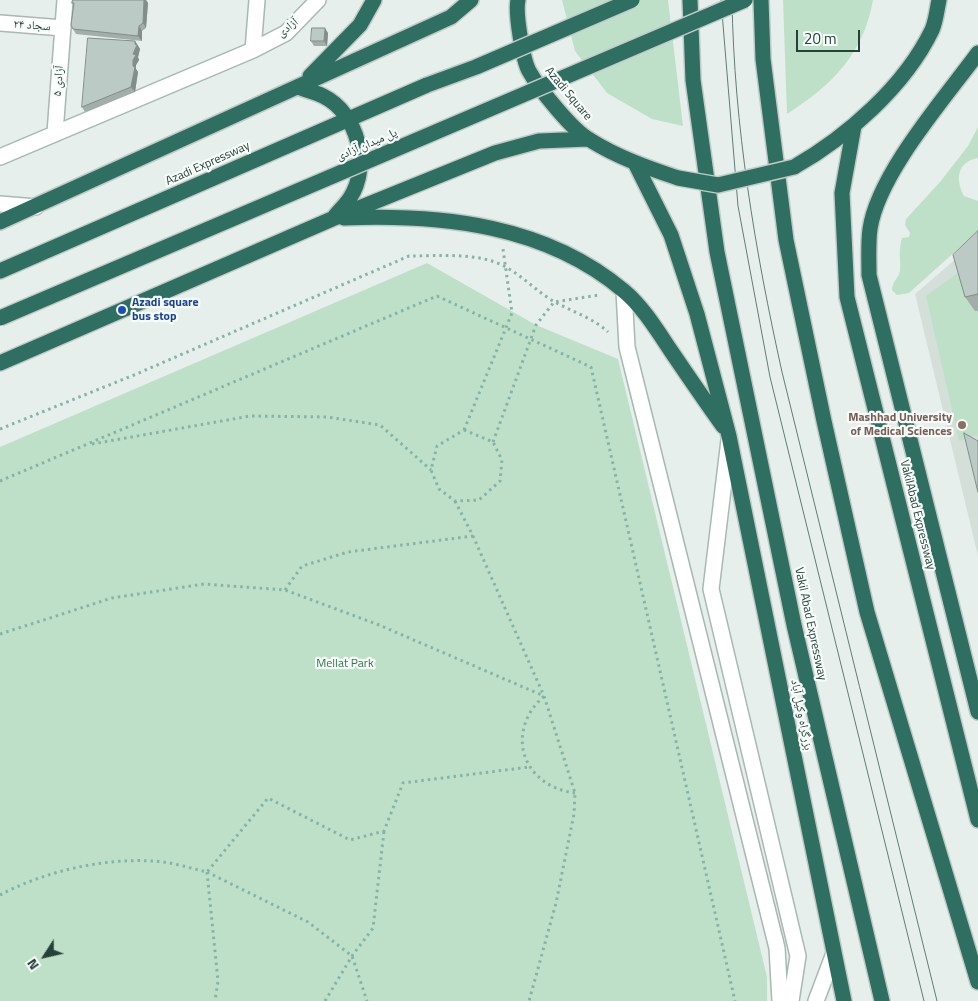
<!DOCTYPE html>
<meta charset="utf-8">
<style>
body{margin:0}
#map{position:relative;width:978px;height:1001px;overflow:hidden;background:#e6efeb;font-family:"Titillium Web",sans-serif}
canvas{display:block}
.north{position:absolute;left:20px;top:931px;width:50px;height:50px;-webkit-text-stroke:4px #f7fbf9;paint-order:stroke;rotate:235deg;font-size:14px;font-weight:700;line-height:20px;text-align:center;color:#24423a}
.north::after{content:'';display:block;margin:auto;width:18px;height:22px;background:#24423a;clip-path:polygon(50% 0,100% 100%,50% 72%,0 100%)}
.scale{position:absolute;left:796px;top:30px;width:64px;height:22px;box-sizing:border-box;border:2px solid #24423a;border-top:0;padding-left:6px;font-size:15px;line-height:18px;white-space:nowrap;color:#24423a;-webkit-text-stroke:4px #f7fbf9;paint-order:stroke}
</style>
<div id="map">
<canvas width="978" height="1001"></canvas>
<div class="north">N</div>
<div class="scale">20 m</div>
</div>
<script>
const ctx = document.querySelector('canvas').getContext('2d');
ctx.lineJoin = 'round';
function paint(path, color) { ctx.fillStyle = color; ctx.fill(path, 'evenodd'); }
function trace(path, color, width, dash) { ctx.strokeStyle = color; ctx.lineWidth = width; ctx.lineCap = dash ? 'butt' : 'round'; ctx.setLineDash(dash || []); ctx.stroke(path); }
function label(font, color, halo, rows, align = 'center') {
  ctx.font = font + ' "Titillium Web","Noto Naskh Arabic",sans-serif'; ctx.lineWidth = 4.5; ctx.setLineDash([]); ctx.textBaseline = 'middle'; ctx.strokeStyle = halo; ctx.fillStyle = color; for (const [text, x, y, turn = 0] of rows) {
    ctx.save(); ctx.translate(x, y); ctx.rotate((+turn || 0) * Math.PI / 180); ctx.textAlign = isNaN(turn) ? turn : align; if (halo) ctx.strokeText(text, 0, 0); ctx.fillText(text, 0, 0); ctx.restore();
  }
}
const built = new Path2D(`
 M 978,240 L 978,556 L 915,294 Z`);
const green = new Path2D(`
 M 562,0 L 668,0 L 683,126 L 652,119 L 607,93 L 575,51 Z
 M 783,0 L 873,0 C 863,55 832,85 787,114 Z
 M 978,127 L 978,158 C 957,162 955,179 964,196 L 978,201 L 978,231 L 909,293 L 897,295 L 892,290 C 892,282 899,277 900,271 C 901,259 898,252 902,238 L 909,237 L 910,233 L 905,225 L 906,219 L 940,182 L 968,146 Z
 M 427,263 L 536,325 L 618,359 L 767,977 L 767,1001 L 0,1001 L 0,447 Z
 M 963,269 L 975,311 L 978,311 L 978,435 L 959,441 L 926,296 Z`);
const path = new Path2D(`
 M 0,429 L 134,375 L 409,256 C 439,256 477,252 504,266 C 523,276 537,292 555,302 C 573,312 593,318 608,332
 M 464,430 L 493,442 L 502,460 L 500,481 L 479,500 L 455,501 L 439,489 L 431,470 L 437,446 Z
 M 464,430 L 512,313 L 503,249
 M 493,442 L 536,325 L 554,302 L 599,295
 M 92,444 L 250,416 L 327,417 L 380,425 L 431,470
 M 0,481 L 437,296 L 591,367 L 735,1001
 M 455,501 L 473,536 L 544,696 L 575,793 L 574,814 L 556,903 L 529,1001
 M 285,590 L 302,566 L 348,552 L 473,536
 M 0,634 L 112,598 L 204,584 L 285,590 L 379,625 L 544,696 C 504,732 522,786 575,793
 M 207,872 L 308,922 L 352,956 L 367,1001
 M 207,872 L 218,981 L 215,1001
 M 0,895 C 43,872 102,858 151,861 C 169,861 189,868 207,872 L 268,798 L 350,840 L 384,831 L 403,783 L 529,767
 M 325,1001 L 352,956 L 373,928 L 384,831`);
const minor = new Path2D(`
 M 0,23 L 63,28
 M 253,50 L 257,0
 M 55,133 L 65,0
 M 0,157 L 253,50 L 286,33 L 318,0
 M 0,204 L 36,207
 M 624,291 L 627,347 L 777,948 L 780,1001
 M 729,440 L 711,589 L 798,956 L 791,1001
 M 816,1001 L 833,956`);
const highway = new Path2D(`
 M 518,0 C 515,13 523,60 529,71 C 539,89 573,131 590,140 C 617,157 648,168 678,178
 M 690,0 L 693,80 L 717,252 L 794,625 L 882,1001
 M 761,0 L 763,59 L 786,240 L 824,421 L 867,612 L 978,982
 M 978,53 C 945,98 878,174 870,229 C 868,244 869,260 869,275 L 978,712
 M 310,76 L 360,25 L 374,0
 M 297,87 C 306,90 315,92 323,96 C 358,113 371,166 350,198 C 346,204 340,210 335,216
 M 854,126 L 842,193 L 847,297 L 978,820
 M 635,163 L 671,235 L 697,314 L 729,436 L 844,1001
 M 794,167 C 847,137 905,86 932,30 C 936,21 937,9 939,0
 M 344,218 C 442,214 546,225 624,291 C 643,307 657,330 671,351 C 688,376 705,401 723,426
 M 0,222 L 451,17 L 471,0
 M 0,271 L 427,85
 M 0,363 L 332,219 L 495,153 L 539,141 L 588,139`);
const tram = new Path2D(`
 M 721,0 L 738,206 L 770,377 L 924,1001
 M 732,0 C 734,126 755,250 782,372 L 937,1001`);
const highwayBridge = new Path2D(`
 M 427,85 L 476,67 L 632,0
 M 678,178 L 718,185 L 794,167
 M 0,318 L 745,0`);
const wall = new Path2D(`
 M 73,0 L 146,0 L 148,3 L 146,28 L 142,31 L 142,41 L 76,34 L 73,29 L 74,5 L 72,3 Z
 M 328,33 L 327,46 L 314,46 L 311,41 Z
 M 135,41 L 140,49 L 138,57 L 139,60 L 136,65 L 136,69 L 138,72 L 135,92 L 85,112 L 82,107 Z
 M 978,231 L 978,311 L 975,311 L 965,297 Z`);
const shadedWall = new Path2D(`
 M 144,0 L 146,0 L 148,3 L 146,28 L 143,23 Z
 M 139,26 L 142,31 L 142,41 L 138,36 Z
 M 325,28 L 328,33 L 327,46 L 324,41 Z
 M 135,41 L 140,49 L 138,57 L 139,60 L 136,65 L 136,69 L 138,72 L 135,92 L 131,87 Z`);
const building = new Path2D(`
 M 73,0 L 144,0 L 143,23 L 139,26 L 138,36 L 73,29 L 71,25 L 74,3 L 72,3 Z
 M 312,28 L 325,28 L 324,41 L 311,41 Z
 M 88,38 L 135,41 L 135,44 L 137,45 L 133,54 L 136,55 L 133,60 L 133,66 L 135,67 L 131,87 L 82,107 Z
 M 978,231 L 978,294 L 965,297 L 953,255 Z
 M 964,433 L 978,441 L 978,492 Z`);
const markers = [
 [122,310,5,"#1a4fb4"],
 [962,425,5,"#8d6e63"]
];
const streetNames = [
 ["سجاد ۲۴",32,26,4],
 ["آزادی",288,28,-39],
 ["آزادی ۵",59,81,-86],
 ["Azadi Square",568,94,50],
 ["پل میدان آزادی",367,145,-23],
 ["Azadi Expressway",208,164,-24],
 ["VakilAbad Expressway",917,515,76],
 ["Vakil Abad Expressway",810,624,78],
 ["بزرگراه وکیل آباد",801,715,79]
];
const transitNames = [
 ["Azadi square",132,303],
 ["bus stop",132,317]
];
const educationNames = [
 ["Mashhad University",952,418],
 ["of Medical Sciences",952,432]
];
const parkNames = [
 ["Mellat Park",345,664]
];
paint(built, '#d4dfda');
paint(green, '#bfe0c8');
trace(minor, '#a8b8b2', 18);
trace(highway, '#c2cac8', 18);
trace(path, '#86b3a5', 3, [2.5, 4]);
trace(minor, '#fff', 15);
trace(highway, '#2f6f62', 15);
trace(tram, '#5f7d75', 1);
trace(highwayBridge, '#c2cac8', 18, []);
trace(highwayBridge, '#2f6f62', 15);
paint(wall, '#a1aea9');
paint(shadedWall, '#838d89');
paint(building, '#bbcac4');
trace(building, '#838d89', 1);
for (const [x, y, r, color] of markers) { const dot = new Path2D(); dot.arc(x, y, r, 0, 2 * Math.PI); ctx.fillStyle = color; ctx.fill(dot); trace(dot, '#f7fbf9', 2); }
label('12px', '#24423a', '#f7fbf9', streetNames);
label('bold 12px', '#164399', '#f7fbf9', transitNames, 'left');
label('bold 12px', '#785e54', '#f7fbf9', educationNames, 'right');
label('12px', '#2d7a4b', '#f7fbf9', parkNames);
</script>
